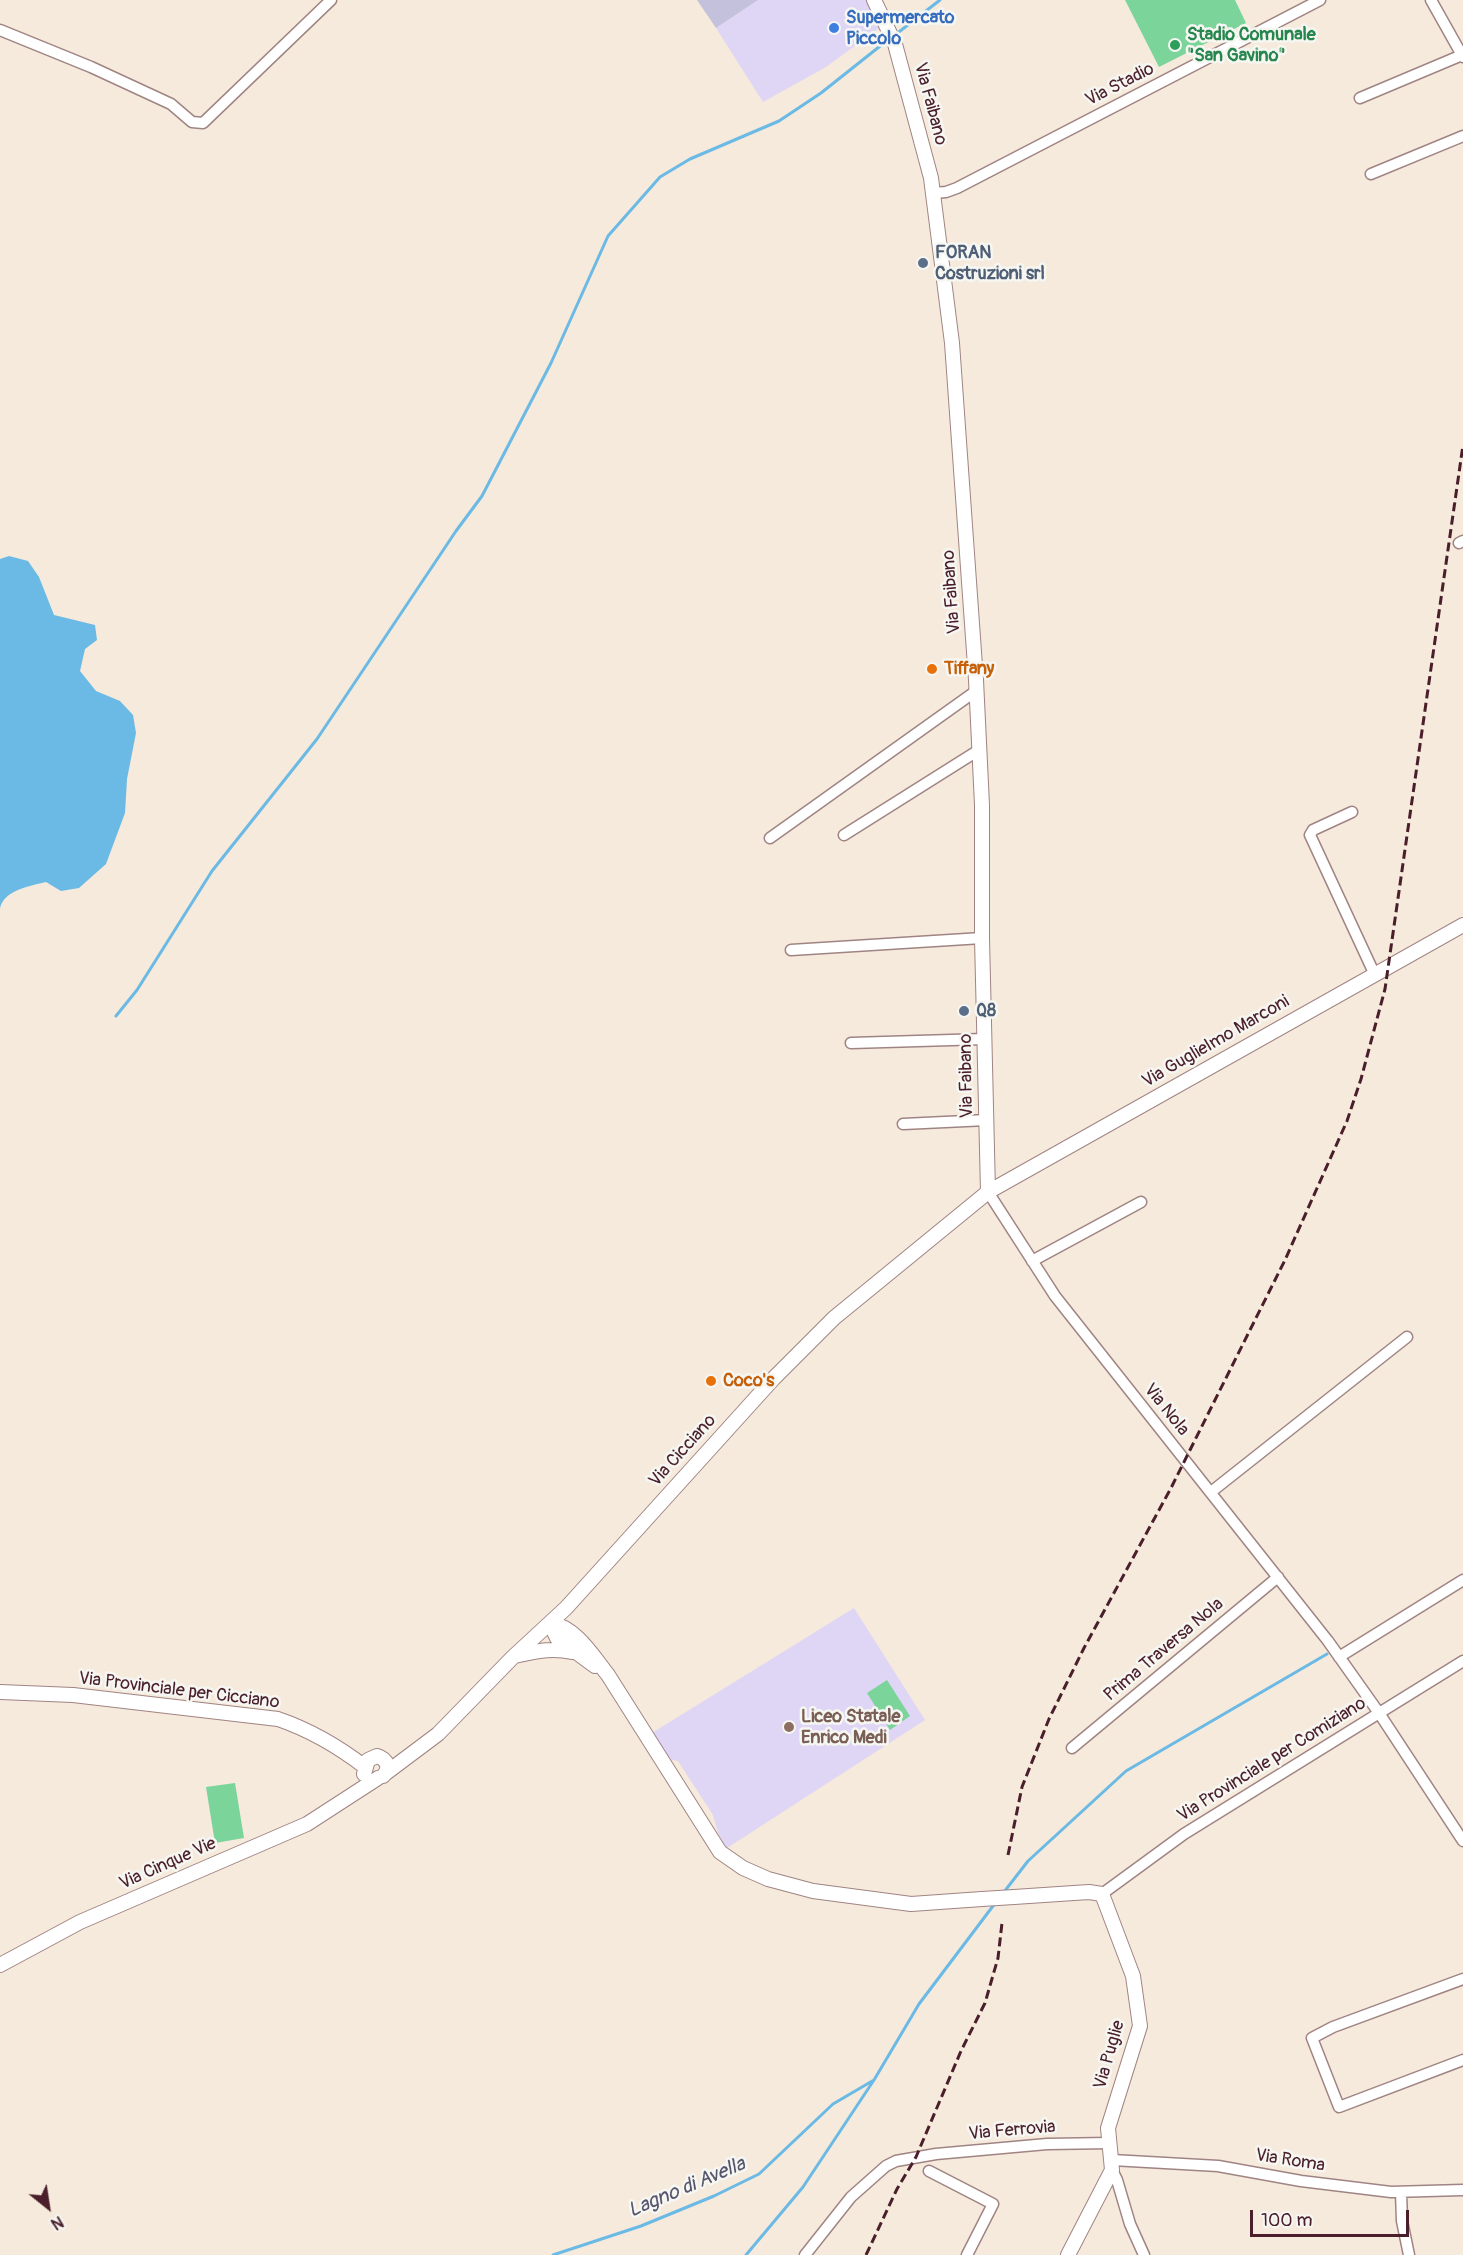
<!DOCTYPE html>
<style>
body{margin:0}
#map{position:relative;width:1463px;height:2255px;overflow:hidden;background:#f5eadb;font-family:Pangolin,sans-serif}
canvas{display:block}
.north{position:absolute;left:18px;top:2177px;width:60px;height:60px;-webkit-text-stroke:4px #f6f6f2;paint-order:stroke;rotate:150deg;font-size:16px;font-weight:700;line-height:24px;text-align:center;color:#4a1f2b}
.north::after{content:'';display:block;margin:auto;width:21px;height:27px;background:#4a1f2b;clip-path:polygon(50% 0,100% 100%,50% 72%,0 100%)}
.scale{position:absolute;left:1250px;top:2210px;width:159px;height:27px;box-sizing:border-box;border:3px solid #4a1f2b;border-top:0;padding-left:8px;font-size:18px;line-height:21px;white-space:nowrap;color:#4a1f2b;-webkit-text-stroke:4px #f6f6f2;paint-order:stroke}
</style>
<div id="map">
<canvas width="1463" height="2255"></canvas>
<div class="north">N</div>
<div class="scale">100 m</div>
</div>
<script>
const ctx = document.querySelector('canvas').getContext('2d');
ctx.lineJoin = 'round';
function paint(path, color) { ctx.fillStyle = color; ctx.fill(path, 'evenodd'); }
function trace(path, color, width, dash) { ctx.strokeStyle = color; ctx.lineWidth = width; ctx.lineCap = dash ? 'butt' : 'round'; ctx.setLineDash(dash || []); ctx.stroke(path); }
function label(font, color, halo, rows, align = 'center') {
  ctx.font = font + ' Pangolin,sans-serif'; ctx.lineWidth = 5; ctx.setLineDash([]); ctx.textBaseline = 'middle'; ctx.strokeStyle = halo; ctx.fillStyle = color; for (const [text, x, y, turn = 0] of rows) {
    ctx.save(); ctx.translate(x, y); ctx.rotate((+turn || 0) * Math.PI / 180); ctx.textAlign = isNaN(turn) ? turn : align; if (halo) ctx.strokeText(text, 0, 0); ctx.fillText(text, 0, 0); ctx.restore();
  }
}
const built = new Path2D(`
 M 758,0 L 869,0 L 882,26 L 826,67 L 763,102 L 716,28 Z
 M 854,1608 L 925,1720 L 727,1848 L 718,1833 L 713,1815 L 678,1761 L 672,1760 L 662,1750 L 652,1733 Z`);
const industrial = new Path2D(`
 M 697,0 L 758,0 L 716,28 Z`);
const green = new Path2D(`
 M 1125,0 L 1235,0 L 1246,23 L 1159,67 Z
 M 887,1680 L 910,1716 L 890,1730 L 867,1693 Z
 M 235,1783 L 244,1838 L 215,1843 L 206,1787 Z`);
const water = new Path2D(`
 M 9,556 L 28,561 L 39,577 L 54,615 L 95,625 L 97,640 L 85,649 L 80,671 L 96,691 L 120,701 L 133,715 L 136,733 L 127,779 L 125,813 L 106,864 L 79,888 L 61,891 L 46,882 C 30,886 4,890 0,908 L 0,559 Z`);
const stream = new Path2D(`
 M 895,35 L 940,0
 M 116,1016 L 137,990 L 212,871 L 317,739 L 456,531 L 482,496 L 551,363 L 608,236 L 660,177 L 690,159 L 779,121 L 821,93 L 889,39
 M 1004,1892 L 1028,1861 L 1126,1771 L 1327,1654
 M 553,2255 L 641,2226 L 714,2196 L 759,2174 L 833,2104 L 874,2080
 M 746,2255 L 803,2187 L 874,2080 L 919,2004 L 996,1902`);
const minor = new Path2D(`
 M 1431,0 L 1463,57
 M 0,30 L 91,67 L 171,104 L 192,122 L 203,123 L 331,0
 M 1360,98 L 1462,55
 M 1371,174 L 1463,136
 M 933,193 L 946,192 L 957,188 L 1320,0
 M 1459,543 L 1463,541
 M 1352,812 L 1313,830 L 1310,835 L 1374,973
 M 844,835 L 979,750
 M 770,838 L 976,691
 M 791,950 L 982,938
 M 851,1043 L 985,1039
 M 903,1124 L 987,1120
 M 988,1192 L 1055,1296 L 1328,1641 L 1379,1713 L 1463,1841
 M 1032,1261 L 1141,1202
 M 1211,1492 L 1407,1337
 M 1339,1657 L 1463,1580
 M 1072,1748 L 1278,1577
 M 1102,1894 L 1184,1834 L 1463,1661
 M 1463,1979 L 1333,2027 L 1312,2038 L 1339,2107 L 1463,2060
 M 1112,2160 L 1218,2166 L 1301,2181 L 1391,2192 L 1463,2190
 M 1112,2170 L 1117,2180 L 1130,2224 L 1144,2255
 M 929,2171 L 993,2204 L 967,2255
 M 1401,2192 L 1402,2221 L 1409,2255
 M 805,2255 L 851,2197 L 886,2166 L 896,2161 L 936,2154 L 1047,2144 L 1110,2143`);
const tertiary = new Path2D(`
 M 874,0 L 895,44 L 931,178 L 952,343 L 976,680 L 982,805 L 982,938 L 988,1192
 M 550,1623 C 576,1627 593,1656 608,1675 L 720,1852 L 743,1868 L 768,1879 L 813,1891 L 911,1904 L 982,1899
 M 550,1623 L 557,1638 L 595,1666
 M 514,1656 C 534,1652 551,1647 572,1652
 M 0,1692 L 73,1695 L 278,1719 C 310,1730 339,1747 365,1767
 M 386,1773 L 438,1734 L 513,1657 L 566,1608 L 774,1378 L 834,1318 L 988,1192 L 1463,925
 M 364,1774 L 368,1760 L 377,1756 C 387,1759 391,1768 383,1776
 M 1014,1897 L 1089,1892 L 1102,1894 L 1133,1976 L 1140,2026 L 1108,2128 L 1112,2170 L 1068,2255
 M 0,1965 L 80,1922 L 307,1824 L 378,1778`);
const rail = new Path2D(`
 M 1008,1855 L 1022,1787 L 1049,1719 L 1084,1648 L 1171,1488 L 1285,1260 L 1347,1121 L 1361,1079 L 1385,989 L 1463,445
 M 866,2255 L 897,2189 L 916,2157 L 961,2051 L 985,2003 L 998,1958 L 1002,1923`);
const tertiaryBridge = new Path2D(`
 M 982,1899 L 1014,1897`);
const markers = [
 [834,28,6,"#3f7fe0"],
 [1175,45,6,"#2e9e5b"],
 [923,263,6,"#5c6f8a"],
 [932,669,6,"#e8710a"],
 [964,1011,6,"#5c6f8a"],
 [711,1381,6,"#e8710a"],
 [789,1727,6,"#8d6e63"]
];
const shopNames = [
 ["Supermercato",846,18],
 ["Piccolo",846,39]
];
const leisureNames = [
 ["Stadio Comunale",1187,35],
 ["\"San Gavino\"",1187,56]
];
const streetNames = [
 ["Via Stadio",1120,85,-27],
 ["Via Faibano",930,104,75],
 ["Via Faibano",952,592,-94],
 ["Via Guglielmo Marconi",1216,1042,-30],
 ["Via Faibano",967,1076,-91],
 ["Via Nola",1166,1410,51],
 ["Via Cicciano",683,1451,-48],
 ["Prima Traversa Nola",1164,1650,-40],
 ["Via Provinciale per Cicciano",179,1691,7],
 ["Via Provinciale per Comiziano",1272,1760,-32],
 ["Via Cinque Vie",168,1864,-24],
 ["Via Puglie",1110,2055,-74],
 ["Via Ferrovia",1012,2131,-5],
 ["Via Roma",1290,2161,9]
];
const serviceNames = [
 ["FORAN",935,253],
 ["Costruzioni srl",935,274],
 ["Q8",976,1011]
];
const foodNames = [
 ["Tiffany",944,669],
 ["Coco's",723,1381]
];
const educationNames = [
 ["Liceo Statale",801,1717],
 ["Enrico Medi",801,1738]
];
const waterNames = [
 ["Lagno di Avella",687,2188,-23]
];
paint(built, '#dfd5f5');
paint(industrial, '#c3c1db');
paint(green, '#7bd49a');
paint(water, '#6bb9e5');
trace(stream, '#6bb9e5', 3);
trace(minor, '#a08483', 13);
trace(tertiary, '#a08483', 16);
trace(minor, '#fff', 10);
trace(tertiary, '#fff', 14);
trace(rail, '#4a1f2b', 3, [9, 4.5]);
trace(tertiaryBridge, '#a08483', 16, []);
trace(tertiaryBridge, '#fff', 14);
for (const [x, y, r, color] of markers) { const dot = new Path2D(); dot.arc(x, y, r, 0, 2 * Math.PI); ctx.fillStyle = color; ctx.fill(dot); trace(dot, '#f6f6f2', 2); }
label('bold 18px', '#366cbe', '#f6f6f2', shopNames, 'left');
label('bold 18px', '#27864d', '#f6f6f2', leisureNames, 'left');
label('18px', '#4a1f2b', '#f6f6f2', streetNames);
label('bold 18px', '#4e5e75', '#f6f6f2', serviceNames, 'left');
label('bold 18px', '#c56008', '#f6f6f2', foodNames, 'left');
label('bold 18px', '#785e54', '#f6f6f2', educationNames, 'left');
label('italic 20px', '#56556c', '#f6f6f2', waterNames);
</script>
